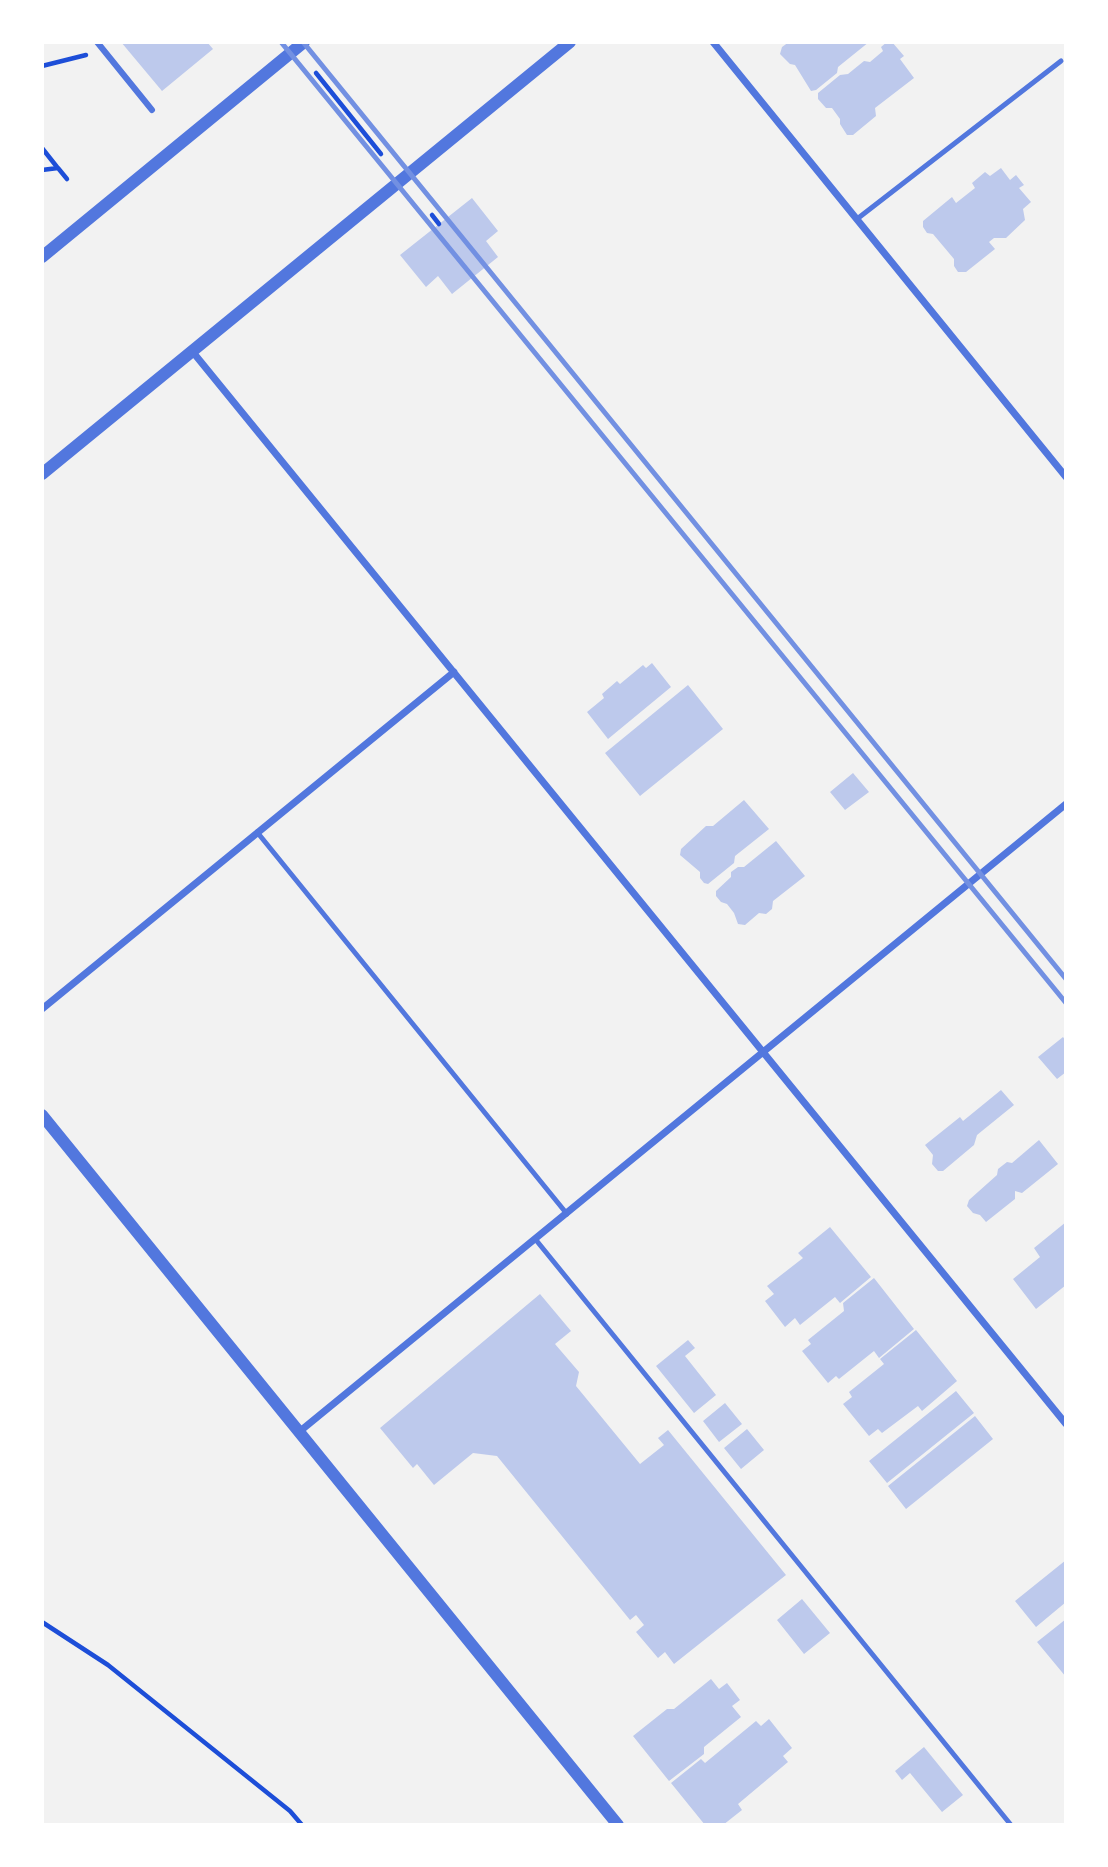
<!DOCTYPE html>
<style>
body{margin:0}
#map{position:relative;width:1108px;height:1867px;overflow:hidden;background:#f2f2f2;font-family:"Archivo Narrow",sans-serif}
canvas{display:block}
.frame{position:absolute;inset:0;border:44px solid #fff;pointer-events:none}
</style>
<div id="map">
<canvas width="1108" height="1867"></canvas>
<div class="frame"></div>
</div>
<script>
const ctx = document.querySelector('canvas').getContext('2d');
ctx.lineJoin = 'round';
function paint(path, color) { ctx.fillStyle = color; ctx.fill(path, 'evenodd'); }
function trace(path, color, width, dash) { ctx.strokeStyle = color; ctx.lineWidth = width; ctx.lineCap = dash ? 'butt' : 'round'; ctx.setLineDash(dash || []); ctx.stroke(path); }
const building = new Path2D(`
 M 121,42 L 207,42 L 213,49 L 162,91 Z
 M 789,42 L 869,42 L 838,67 L 837,73 L 816,90 L 811,91 L 795,65 L 790,64 L 780,54 L 782,47 Z
 M 887,42 L 892,42 L 904,56 L 900,59 L 914,78 L 875,108 L 876,116 L 853,135 L 847,135 L 840,124 L 840,119 L 832,108 L 826,108 L 818,99 L 818,93 L 840,75 L 848,74 L 864,61 L 870,62 L 883,51 L 881,47 Z
 M 1001,168 L 1010,180 L 1016,175 L 1024,185 L 1019,188 L 1031,202 L 1023,209 L 1025,220 L 1006,238 L 994,238 L 989,242 L 995,249 L 966,272 L 958,272 L 954,266 L 954,259 L 933,234 L 927,233 L 923,227 L 923,221 L 952,197 L 956,203 L 975,188 L 972,183 L 985,172 L 990,176 Z
 M 472,198 L 498,231 L 486,241 L 498,257 L 452,294 L 438,276 L 426,287 L 400,255 Z
 M 652,663 L 671,687 L 608,739 L 587,712 L 604,698 L 602,694 L 617,681 L 620,684 L 643,665 L 646,668 Z
 M 688,685 L 723,729 L 640,796 L 605,753 Z
 M 853,773 L 869,792 L 845,810 L 830,792 Z
 M 744,800 L 769,829 L 735,856 L 734,863 L 708,884 L 704,883 L 700,878 L 700,872 L 680,855 L 681,849 L 706,826 L 713,826 Z
 M 776,841 L 805,876 L 773,901 L 772,909 L 766,914 L 759,913 L 745,925 L 738,924 L 734,913 L 727,904 L 721,902 L 716,896 L 716,891 L 731,877 L 731,872 L 738,867 L 744,867 Z
 M 1063,1037 L 1066,1041 L 1066,1072 L 1057,1079 L 1038,1057 Z
 M 1001,1090 L 1014,1105 L 977,1135 L 974,1145 L 943,1171 L 938,1171 L 932,1164 L 933,1155 L 925,1145 L 960,1117 L 963,1121 Z
 M 1039,1140 L 1058,1164 L 1022,1193 L 1015,1191 L 1015,1199 L 986,1222 L 980,1215 L 973,1213 L 967,1206 L 969,1200 L 997,1175 L 998,1169 L 1007,1162 L 1012,1163 Z
 M 1066,1222 L 1066,1285 L 1036,1309 L 1013,1279 L 1040,1257 L 1034,1248 Z
 M 830,1227 L 871,1277 L 840,1303 L 835,1297 L 800,1325 L 795,1318 L 785,1327 L 765,1301 L 774,1294 L 767,1286 L 803,1258 L 798,1253 Z
 M 874,1278 L 914,1329 L 879,1358 L 874,1351 L 839,1379 L 836,1376 L 828,1383 L 802,1351 L 811,1344 L 808,1340 L 844,1311 L 843,1303 Z
 M 540,1294 L 571,1331 L 555,1344 L 579,1372 L 576,1386 L 640,1464 L 664,1445 L 658,1438 L 668,1430 L 786,1575 L 674,1664 L 665,1652 L 658,1658 L 636,1632 L 644,1625 L 636,1615 L 630,1620 L 497,1456 L 473,1453 L 434,1485 L 417,1464 L 413,1468 L 380,1428 Z
 M 916,1330 L 957,1381 L 922,1411 L 918,1406 L 882,1433 L 878,1429 L 869,1436 L 843,1404 L 852,1397 L 849,1392 L 884,1364 L 880,1359 Z
 M 688,1340 L 695,1348 L 685,1356 L 716,1395 L 694,1413 L 656,1366 Z
 M 956,1391 L 974,1413 L 887,1483 L 869,1461 Z
 M 725,1403 L 742,1424 L 719,1442 L 703,1421 Z
 M 975,1416 L 993,1439 L 906,1509 L 888,1486 Z
 M 747,1429 L 764,1450 L 741,1469 L 724,1448 Z
 M 1066,1560 L 1066,1602 L 1036,1627 L 1015,1601 Z
 M 802,1599 L 830,1633 L 804,1654 L 777,1620 Z
 M 1066,1619 L 1066,1677 L 1037,1642 Z
 M 711,1679 L 719,1689 L 727,1683 L 740,1700 L 732,1706 L 741,1717 L 704,1747 L 704,1754 L 669,1781 L 633,1736 L 667,1709 L 674,1709 Z
 M 769,1719 L 792,1748 L 783,1756 L 788,1762 L 738,1804 L 742,1810 L 723,1825 L 705,1825 L 671,1783 L 701,1759 L 705,1763 L 756,1721 L 761,1726 Z
 M 924,1747 L 963,1795 L 942,1812 L 910,1773 L 902,1780 L 895,1771 Z`);
const path = new Path2D(`
 M 42,66 L 86,55
 M 316,73 L 381,154
 M 42,148 L 57,167
 M 42,170 L 58,168 L 67,179
 M 432,215 L 439,224
 M 42,1622 L 108,1665 L 290,1811 L 302,1825`);
const service = new Path2D(`
 M 857,219 L 1061,61
 M 257,832 L 567,1214
 M 536,1240 L 1011,1825`);
const pedestrian = new Path2D(`
 M 97,42 L 152,110`);
const minor = new Path2D(`
 M 713,42 L 1066,477
 M 192,351 L 1066,1424
 M 42,1009 L 454,672
 M 299,1432 L 1066,804`);
const tertiary = new Path2D(`
 M 42,257 L 304,42
 M 42,474 L 570,42
 M 42,1115 L 618,1825`);
const rail = new Path2D(`
 M 281,42 L 1066,1003
 M 303,42 L 1066,979`);
paint(building, '#bdc9ec');
trace(path, '#1d4ed8', 4.5);
trace(service, '#5277de', 5);
trace(pedestrian, '#5277de', 6);
trace(minor, '#5277de', 7);
trace(tertiary, '#5277de', 12);
trace(rail, '#7290e2', 5);
</script>
